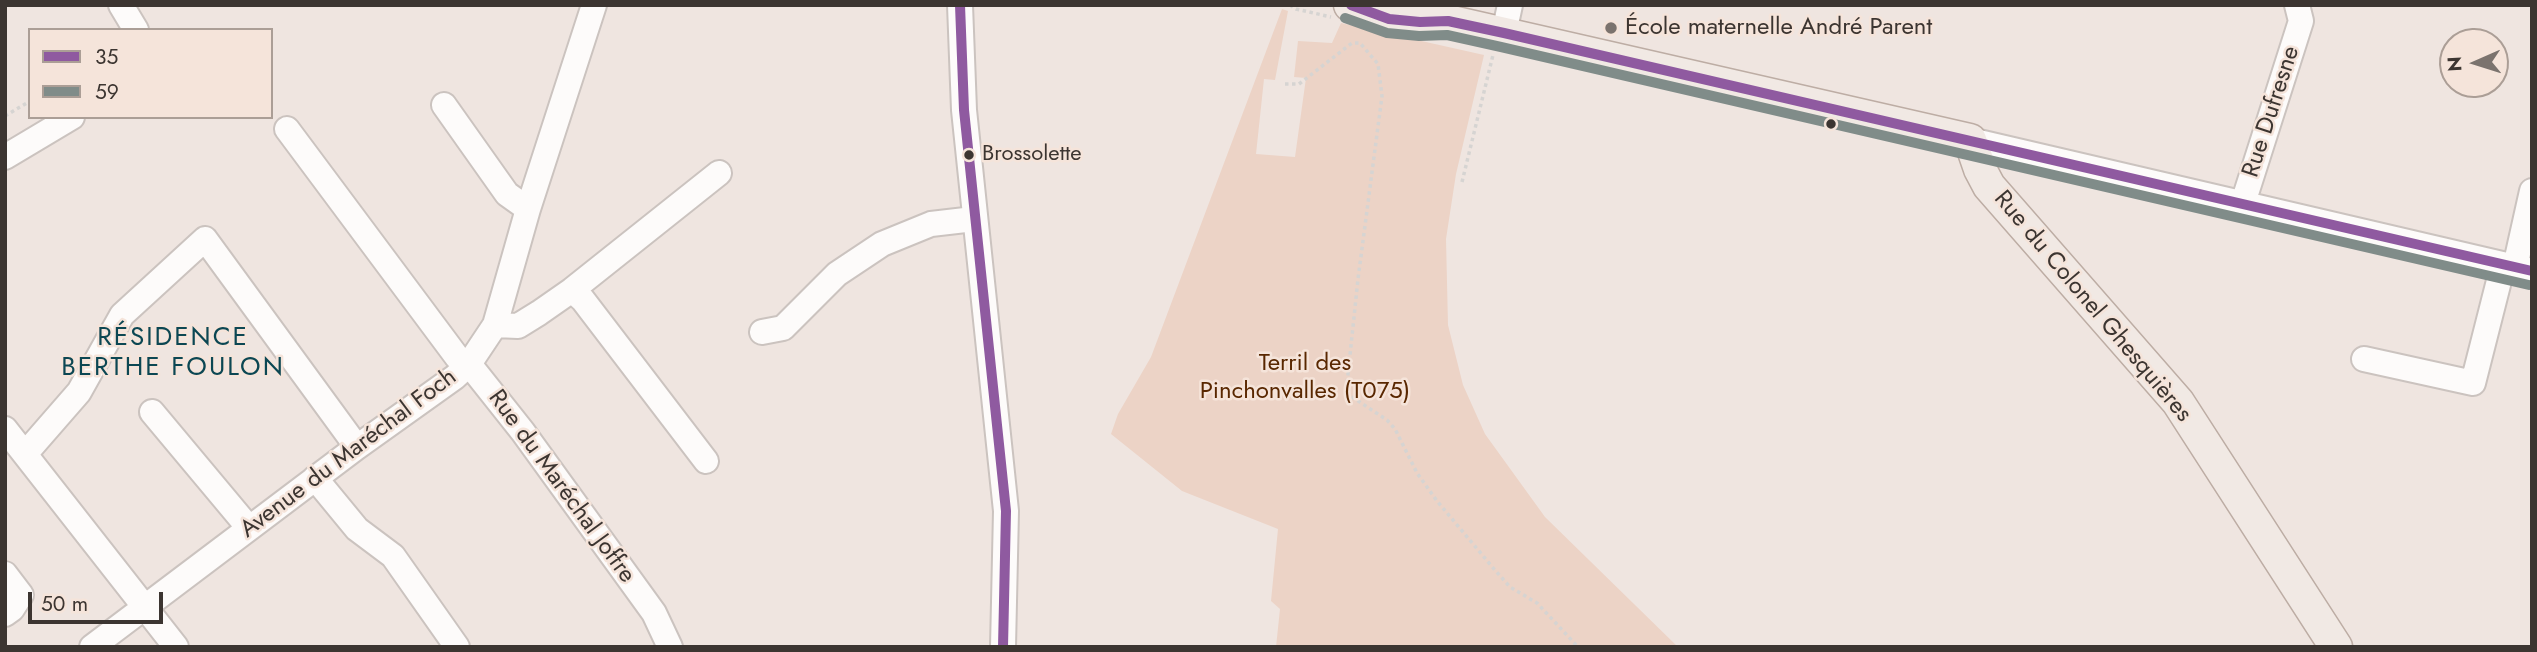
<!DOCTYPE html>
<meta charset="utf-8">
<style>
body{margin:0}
#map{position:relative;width:2537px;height:652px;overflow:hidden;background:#efe5e0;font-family:Jost,sans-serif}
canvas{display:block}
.frame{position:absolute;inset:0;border:7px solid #3c3531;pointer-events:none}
.legend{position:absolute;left:28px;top:28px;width:245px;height:91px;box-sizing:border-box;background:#f5e4da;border:2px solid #ab9e96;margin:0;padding:9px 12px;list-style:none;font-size:21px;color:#3c3531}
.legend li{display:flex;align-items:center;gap:14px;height:35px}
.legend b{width:35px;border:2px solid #ab9e96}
.north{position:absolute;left:2439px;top:28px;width:70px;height:70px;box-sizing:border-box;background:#f5e4da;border:2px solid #ab9e96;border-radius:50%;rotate:267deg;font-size:19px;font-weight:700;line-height:28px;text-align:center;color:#3c3531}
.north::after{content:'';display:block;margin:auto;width:24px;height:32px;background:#7b736e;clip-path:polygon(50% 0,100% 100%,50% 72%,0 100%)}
.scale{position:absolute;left:28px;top:592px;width:135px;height:32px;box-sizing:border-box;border:4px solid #3c3531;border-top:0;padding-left:9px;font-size:21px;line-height:24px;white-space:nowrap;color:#3c3531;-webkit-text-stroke:5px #f5e4da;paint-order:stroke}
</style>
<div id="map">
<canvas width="2537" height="652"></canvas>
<div class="frame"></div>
<ul class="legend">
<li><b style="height:9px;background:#8f5aa0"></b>35</li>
<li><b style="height:9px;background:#808c89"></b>59</li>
</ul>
<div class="north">N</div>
<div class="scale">50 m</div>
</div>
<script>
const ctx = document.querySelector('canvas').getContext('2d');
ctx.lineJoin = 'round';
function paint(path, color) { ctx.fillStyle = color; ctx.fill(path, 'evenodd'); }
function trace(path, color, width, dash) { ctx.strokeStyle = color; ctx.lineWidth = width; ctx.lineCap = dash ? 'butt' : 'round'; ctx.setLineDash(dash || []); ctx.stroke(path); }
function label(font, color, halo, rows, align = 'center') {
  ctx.font = font + ' Jost,sans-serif'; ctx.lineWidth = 5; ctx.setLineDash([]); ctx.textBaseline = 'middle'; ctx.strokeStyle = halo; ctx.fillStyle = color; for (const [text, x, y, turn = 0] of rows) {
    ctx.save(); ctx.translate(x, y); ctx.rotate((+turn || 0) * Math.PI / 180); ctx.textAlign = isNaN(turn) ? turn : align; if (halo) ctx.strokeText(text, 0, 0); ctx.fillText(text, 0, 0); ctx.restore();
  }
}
const green = new Path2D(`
 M 1282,9 L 1288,11 L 1275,80 L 1264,79 L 1256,154 L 1295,157 L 1306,78 L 1294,77 L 1298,41 L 1332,43 L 1341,23 L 1484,55 L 1456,174 L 1446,239 L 1448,325 L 1463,385 L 1485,434 L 1545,517 L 1678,647 L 1276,647 L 1280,609 L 1271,601 L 1278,529 L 1182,491 L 1111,434 L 1118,414 L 1151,357 Z`);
const path = new Path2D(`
 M 1290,5 L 1296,9 L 1331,17
 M 1285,84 L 1299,84 L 1352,43 L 1360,43 L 1378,64 L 1382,96 L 1358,279 L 1346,393 L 1387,420 L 1395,429 L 1417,473 L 1437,501 L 1494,569 L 1510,587 L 1537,603 L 1578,647
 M 5,116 L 30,101
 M 1462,182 L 1493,55`);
const minor = new Path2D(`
 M 121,5 L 136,30
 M 960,5 L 964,110 L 1006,511 L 1003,647
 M 1504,33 L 1510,5
 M 444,105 L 507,194 L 528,209
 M 287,129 L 457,357 L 469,364 L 523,432 L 654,613 L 670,647
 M 1970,140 L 2532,271
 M 5,157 L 72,117
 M 2243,203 L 2301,21 L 2297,5
 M 2515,267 L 2532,191
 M 572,290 L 583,300 L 706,461
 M 495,325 L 518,326 L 539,313 L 572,290 L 719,173
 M 762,332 L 783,328 L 837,274 L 882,244 L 931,224 L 974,219
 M 2364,359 L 2473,383 L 2503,265
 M 152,412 L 249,528
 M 5,429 L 176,647
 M 25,454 L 79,392 L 122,315 L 205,239 L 357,447
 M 315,478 L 357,529 L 393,556 L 457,647
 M 5,574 L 21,595 L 12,609 L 5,614
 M 92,647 L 357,447 L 455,377 L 469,364 L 495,325 L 528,209 L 594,5`);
const major = new Path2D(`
 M 1350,5 L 1389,19 L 1440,21
 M 1415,5 L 1448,21 L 1970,140 L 1980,169 L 1989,186 L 2178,402 L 2336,647`);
const bus1 = new Path2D(`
 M 960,5 L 964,110 L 1006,511 L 1003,647
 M 1351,5 L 1389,19 L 1420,22 L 1448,21 L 1504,33 L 2532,271`);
const bus2 = new Path2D(`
 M 1345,18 L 1387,33 L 1419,36 L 1447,35 L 1501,47 L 2529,285`);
const markers = [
 [1611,28,7,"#7b736e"],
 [1831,124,6,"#3c3531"],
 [969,155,6,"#3c3531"]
];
const busNames = [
 ["Brossolette",982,155]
];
const poiNames = [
 ["École maternelle André Parent",1625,28]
];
const streetNames = [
 ["Rue Dufresne",2272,112,-72],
 ["Rue du Colonel Ghesquières",2092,307,50],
 ["Avenue du Maréchal Foch",349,454,-37],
 ["Rue du Maréchal Joffre",561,487,54]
];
const parkNames = [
 ["Terril des",1305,364],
 ["Pinchonvalles (T075)",1305,392]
];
const neighbourhoodNames = [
 ["RÉSIDENCE",173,339],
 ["BERTHE FOULON",173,369]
];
paint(green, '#ecd3c6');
trace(minor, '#cbc3bf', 28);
trace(major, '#bdada4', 35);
trace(path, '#d6d4d2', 3.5, [3.5, 3.5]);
trace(minor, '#fdfbfa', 24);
trace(major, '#f1e9e4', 32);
trace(bus1, '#8f5aa0', 10);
trace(bus2, '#808c89', 10);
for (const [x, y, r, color] of markers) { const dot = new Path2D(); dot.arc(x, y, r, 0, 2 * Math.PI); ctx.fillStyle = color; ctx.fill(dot); trace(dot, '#f5e4da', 2.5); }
label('22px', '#3c3531', '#f5e4da', busNames, 'left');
label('24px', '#3c3531', '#f5e4da', poiNames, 'left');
label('24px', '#3c3531', '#f5e4da', streetNames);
label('24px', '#592700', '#f5e4da', parkNames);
ctx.letterSpacing = '2px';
label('26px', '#0c4753', '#f5e4da', neighbourhoodNames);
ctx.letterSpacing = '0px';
</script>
